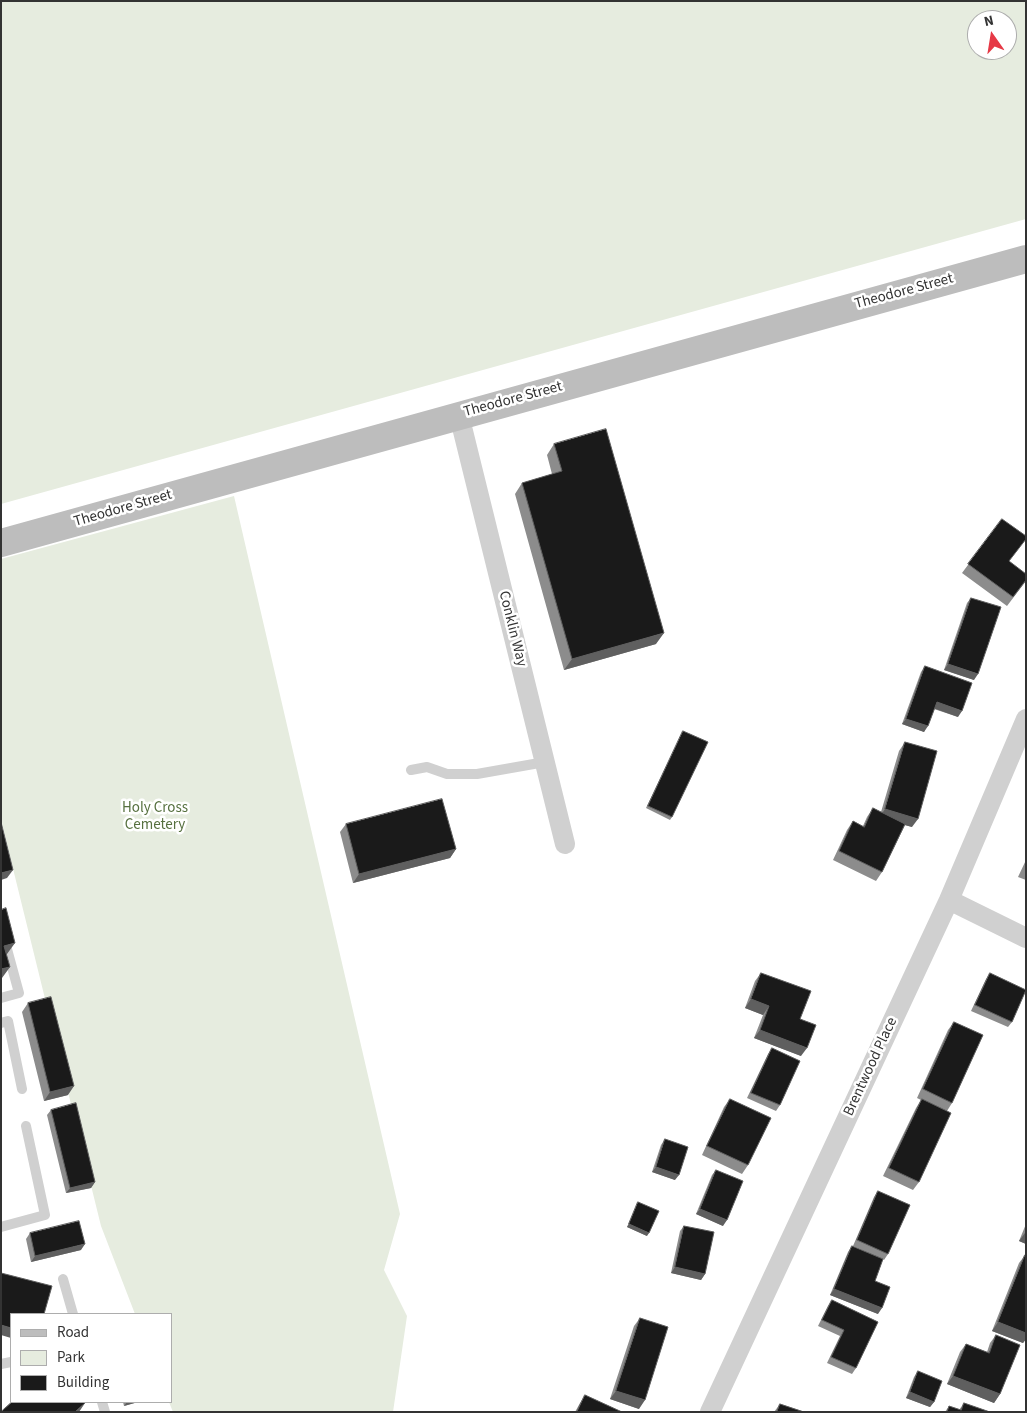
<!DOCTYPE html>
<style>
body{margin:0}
#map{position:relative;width:1027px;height:1413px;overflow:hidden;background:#fff;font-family:"Source Sans 3",sans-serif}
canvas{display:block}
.frame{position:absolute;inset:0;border:2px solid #333;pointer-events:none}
.legend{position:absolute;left:10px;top:1313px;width:162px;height:90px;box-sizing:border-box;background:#fff;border:1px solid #adadad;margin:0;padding:6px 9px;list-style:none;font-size:15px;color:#333}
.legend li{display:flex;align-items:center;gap:10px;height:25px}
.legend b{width:25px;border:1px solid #adadad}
.north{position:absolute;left:967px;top:10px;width:50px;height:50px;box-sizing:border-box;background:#fff;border:1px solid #adadad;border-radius:50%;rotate:347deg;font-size:14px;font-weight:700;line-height:20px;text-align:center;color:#333}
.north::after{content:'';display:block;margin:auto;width:18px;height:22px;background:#e63946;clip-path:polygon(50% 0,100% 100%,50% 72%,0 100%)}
</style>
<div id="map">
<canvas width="1027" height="1413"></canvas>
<div class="frame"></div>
<ul class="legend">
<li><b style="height:6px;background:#bdbdbd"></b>Road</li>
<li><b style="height:14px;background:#e6ecdf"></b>Park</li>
<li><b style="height:14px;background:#1a1a1a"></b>Building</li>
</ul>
<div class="north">N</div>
</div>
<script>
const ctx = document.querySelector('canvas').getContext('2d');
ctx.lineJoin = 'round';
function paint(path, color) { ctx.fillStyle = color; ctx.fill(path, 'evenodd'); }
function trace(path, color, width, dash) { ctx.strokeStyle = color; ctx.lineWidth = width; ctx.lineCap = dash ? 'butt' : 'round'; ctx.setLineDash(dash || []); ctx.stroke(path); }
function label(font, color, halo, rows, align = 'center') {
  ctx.font = font + ' "Source Sans 3",sans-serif'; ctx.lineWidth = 5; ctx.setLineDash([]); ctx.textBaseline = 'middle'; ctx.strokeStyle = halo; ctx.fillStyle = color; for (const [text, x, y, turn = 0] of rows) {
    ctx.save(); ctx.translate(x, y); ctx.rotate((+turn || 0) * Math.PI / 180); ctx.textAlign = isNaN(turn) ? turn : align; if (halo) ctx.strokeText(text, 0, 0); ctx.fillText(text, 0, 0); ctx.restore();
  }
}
const green = new Path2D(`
 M 1,1 L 1026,1 L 1026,219 L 1,504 ZM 977,20 L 1007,20 L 1007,50 L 977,50 Z
 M 234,496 L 400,1214 L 384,1270 L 407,1316 L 393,1412 L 173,1412 L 169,1402 L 171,1402 L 171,1314 L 135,1314 L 101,1226 L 1,820 L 1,559 Z`);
const lane = new Path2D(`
 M 411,770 L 427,767 L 447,774 L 477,774 L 545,762
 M 1,927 L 19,993 L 1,998
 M 1,1023 L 8,1021 L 22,1089
 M 1,1227 L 45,1215 L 26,1126
 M 63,1279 L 73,1314
 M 1,1364 L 11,1362
 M 102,1402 L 105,1412`);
const street = new Path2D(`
 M 459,415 L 565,844
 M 949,900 L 1026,938
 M 710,1412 L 949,900 L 1026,719`);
const secondary = new Path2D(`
 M 1,543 L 1026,259`);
const wall = new Path2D(`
 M 554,444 L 656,644 L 564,670 L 515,494 L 522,483 L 552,474 L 547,455 Z
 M 1002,519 L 1009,562 L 1026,581 L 1007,606 L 962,573 Z
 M 971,598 L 974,680 L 944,670 L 967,603 Z
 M 925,666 L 958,717 L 934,709 L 924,732 L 902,724 L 921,672 Z
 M 683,731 L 672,817 L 670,820 L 646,808 Z
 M 905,742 L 912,827 L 905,825 L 882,872 L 876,881 L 833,860 L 847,830 L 853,821 L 863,826 L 867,817 L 873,808 L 881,812 L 899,751 Z
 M 346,824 L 456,849 L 450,858 L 353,883 L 340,832 Z
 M 1026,860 L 1026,880 L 1018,877 Z
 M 761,973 L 800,1019 L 801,1056 L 754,1038 L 763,1015 L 745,1008 L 755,981 Z
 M 990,973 L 1012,1022 L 1008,1027 L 971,1011 L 986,979 Z
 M 28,1003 L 68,1095 L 44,1101 L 22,1012 Z
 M 954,1022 L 952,1103 L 947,1111 L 919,1182 L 913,1190 L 883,1176 L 916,1108 L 921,1100 L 917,1098 L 948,1030 Z
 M 772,1048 L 780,1105 L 776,1111 L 747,1098 L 768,1054 Z
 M 730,1099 L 748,1165 L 742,1174 L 702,1155 L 724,1107 Z
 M 51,1110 L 95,1182 L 91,1188 L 66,1193 L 47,1115 Z
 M 665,1139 L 675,1180 L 652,1172 L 661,1145 Z
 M 716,1170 L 723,1226 L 696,1214 L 712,1175 Z
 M 878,1191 L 888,1254 L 884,1260 L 883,1259 L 875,1281 L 878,1314 L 830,1295 L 848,1252 L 852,1246 L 869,1253 L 853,1246 L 874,1197 Z
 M 638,1202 L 647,1236 L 627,1227 Z
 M 1026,1224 L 1026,1244 L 1019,1241 Z
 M 684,1226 L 705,1274 L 701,1280 L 671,1273 L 680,1231 Z
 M 30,1233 L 81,1250 L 31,1262 L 26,1239 Z
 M 1026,1254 L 1026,1339 L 1023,1343 L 992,1331 L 1019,1263 Z
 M 832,1300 L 878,1322 L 856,1368 L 852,1374 L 827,1363 L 840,1336 L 818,1326 L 828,1306 Z
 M 640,1318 L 639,1409 L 610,1399 L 634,1326 Z
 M 996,1335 L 1000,1394 L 994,1403 L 947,1384 L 960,1352 L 966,1344 L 987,1352 L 990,1343 Z
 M 918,1371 L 934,1402 L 930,1407 L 906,1398 L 914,1377 Z
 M 585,1395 L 622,1412 L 575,1412 L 580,1403 Z
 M 123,1402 L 138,1402 L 124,1406 Z
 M 964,1403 L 990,1412 L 945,1412 L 949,1406 L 959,1410 Z
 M 780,1404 L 804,1412 L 774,1412 Z`);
const shadedWall = new Path2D(`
 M 664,633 L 656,644 L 564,670 L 572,659 Z
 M 948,664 L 978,674 L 974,680 L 944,670 Z
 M 937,702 L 962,711 L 958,717 L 933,708 Z
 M 906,719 L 928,726 L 924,732 L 902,724 Z
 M 885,809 L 918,819 L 912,827 L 879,818 Z
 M 456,849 L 450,858 L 353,883 L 359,874 Z
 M 13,870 L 7,878 L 1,880 L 1,873 Z
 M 15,943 L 7,954 L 1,956 L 4,946 Z
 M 10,967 L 2,978 L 1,978 L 1,969 Z
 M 751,999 L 769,1006 L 763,1015 L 745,1008 Z
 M 760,1030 L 807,1048 L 801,1056 L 754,1038 Z
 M 74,1086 L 68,1095 L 44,1101 L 50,1092 Z
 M 656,1167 L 679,1175 L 675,1180 L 652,1172 Z
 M 95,1182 L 91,1188 L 66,1193 L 70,1188 Z
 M 700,1209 L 727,1220 L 723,1226 L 696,1214 Z
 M 629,1224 L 649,1233 L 647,1236 L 627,1227 Z
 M 1025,1233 L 1026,1233 L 1026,1244 L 1019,1241 Z
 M 85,1244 L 81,1250 L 31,1262 L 35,1256 Z
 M 675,1267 L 705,1274 L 701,1280 L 671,1273 Z
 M 834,1289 L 882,1308 L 878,1314 L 830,1295 Z
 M 998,1322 L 1026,1333 L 1026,1339 L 1023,1343 L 992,1331 Z
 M 1,1325 L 11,1328 L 11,1338 L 1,1335 Z
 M 953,1376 L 1000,1394 L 994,1403 L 947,1384 Z
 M 616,1391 L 645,1400 L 639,1409 L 610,1399 Z
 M 910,1392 L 934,1402 L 930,1407 L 906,1398 Z
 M 127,1402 L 138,1402 L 124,1406 Z
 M 85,1403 L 79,1412 L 75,1412 Z`);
const building = new Path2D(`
 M 606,429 L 664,633 L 572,659 L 522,483 L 562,471 L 554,444 Z
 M 1002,519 L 1026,536 L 1026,539 L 1009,561 L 1026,574 L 1026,580 L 1013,597 L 968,564 Z
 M 971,598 L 1001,607 L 978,674 L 948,664 Z
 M 925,666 L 972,683 L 962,711 L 937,702 L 928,726 L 906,719 Z
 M 683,731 L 708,742 L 672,817 L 648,806 Z
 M 905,742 L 937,751 L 918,819 L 885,809 Z
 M 442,799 L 456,849 L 359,874 L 346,824 Z
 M 873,808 L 905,824 L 882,872 L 839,851 L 853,821 L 864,827 Z
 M 1,822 L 13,870 L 1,873 Z
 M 6,908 L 15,943 L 4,946 L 10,967 L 1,969 L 1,910 Z
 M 761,973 L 811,991 L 800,1019 L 816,1025 L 807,1048 L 760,1030 L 769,1006 L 751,999 Z
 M 990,973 L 1026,990 L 1012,1022 L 975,1005 Z
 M 51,997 L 74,1086 L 50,1092 L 28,1003 Z
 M 954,1022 L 983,1035 L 952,1103 L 923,1089 Z
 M 772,1048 L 800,1061 L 780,1105 L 751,1093 Z
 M 730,1099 L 771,1118 L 748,1165 L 707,1146 Z
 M 922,1099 L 951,1113 L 919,1182 L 889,1168 Z
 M 76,1103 L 95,1182 L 70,1188 L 51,1110 Z
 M 665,1139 L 688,1147 L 679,1175 L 656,1167 Z
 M 716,1170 L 743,1181 L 727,1220 L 700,1209 Z
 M 878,1191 L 910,1205 L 888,1254 L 857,1240 Z
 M 638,1202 L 659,1211 L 649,1233 L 629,1224 Z
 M 79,1221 L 85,1244 L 35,1256 L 30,1233 Z
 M 684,1226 L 714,1232 L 705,1274 L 675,1267 Z
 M 852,1246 L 883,1259 L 875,1281 L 890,1287 L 882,1308 L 834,1289 Z
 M 1025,1255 L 1026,1255 L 1026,1333 L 998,1322 Z
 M 1,1273 L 52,1286 L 44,1314 L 11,1314 L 11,1328 L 1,1325 Z
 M 832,1300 L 878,1322 L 856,1368 L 831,1357 L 844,1330 L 822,1320 Z
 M 640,1318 L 668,1327 L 645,1400 L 616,1391 Z
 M 996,1335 L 1020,1345 L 1000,1394 L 953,1376 L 966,1344 L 989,1353 Z
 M 918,1371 L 942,1381 L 934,1402 L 910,1392 Z
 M 585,1395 L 622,1412 L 577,1412 Z
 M 12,1402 L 84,1402 L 85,1403 L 75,1412 L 1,1412 Z
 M 964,1403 L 990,1412 L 947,1412 L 949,1406 L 961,1410 Z
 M 780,1404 L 804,1412 L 777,1412 Z`);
const streetNames = [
 ["Theodore Street",904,292,-15],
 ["Theodore Street",513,400,-15],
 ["Theodore Street",123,509,-16],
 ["Conklin Way",512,629,76],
 ["Brentwood Place",871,1067,-65]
];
const parkNames = [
 ["Holy Cross",155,809],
 ["Cemetery",155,826]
];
paint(green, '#e6ecdf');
trace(lane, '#d0d0d0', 10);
trace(street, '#d0d0d0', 20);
trace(secondary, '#bdbdbd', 28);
paint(wall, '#8c8c8c');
paint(shadedWall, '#5f5f5f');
paint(building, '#1a1a1a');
trace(building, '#5f5f5f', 1);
label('15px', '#333', '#fff', streetNames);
label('15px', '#56703f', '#fff', parkNames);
</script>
